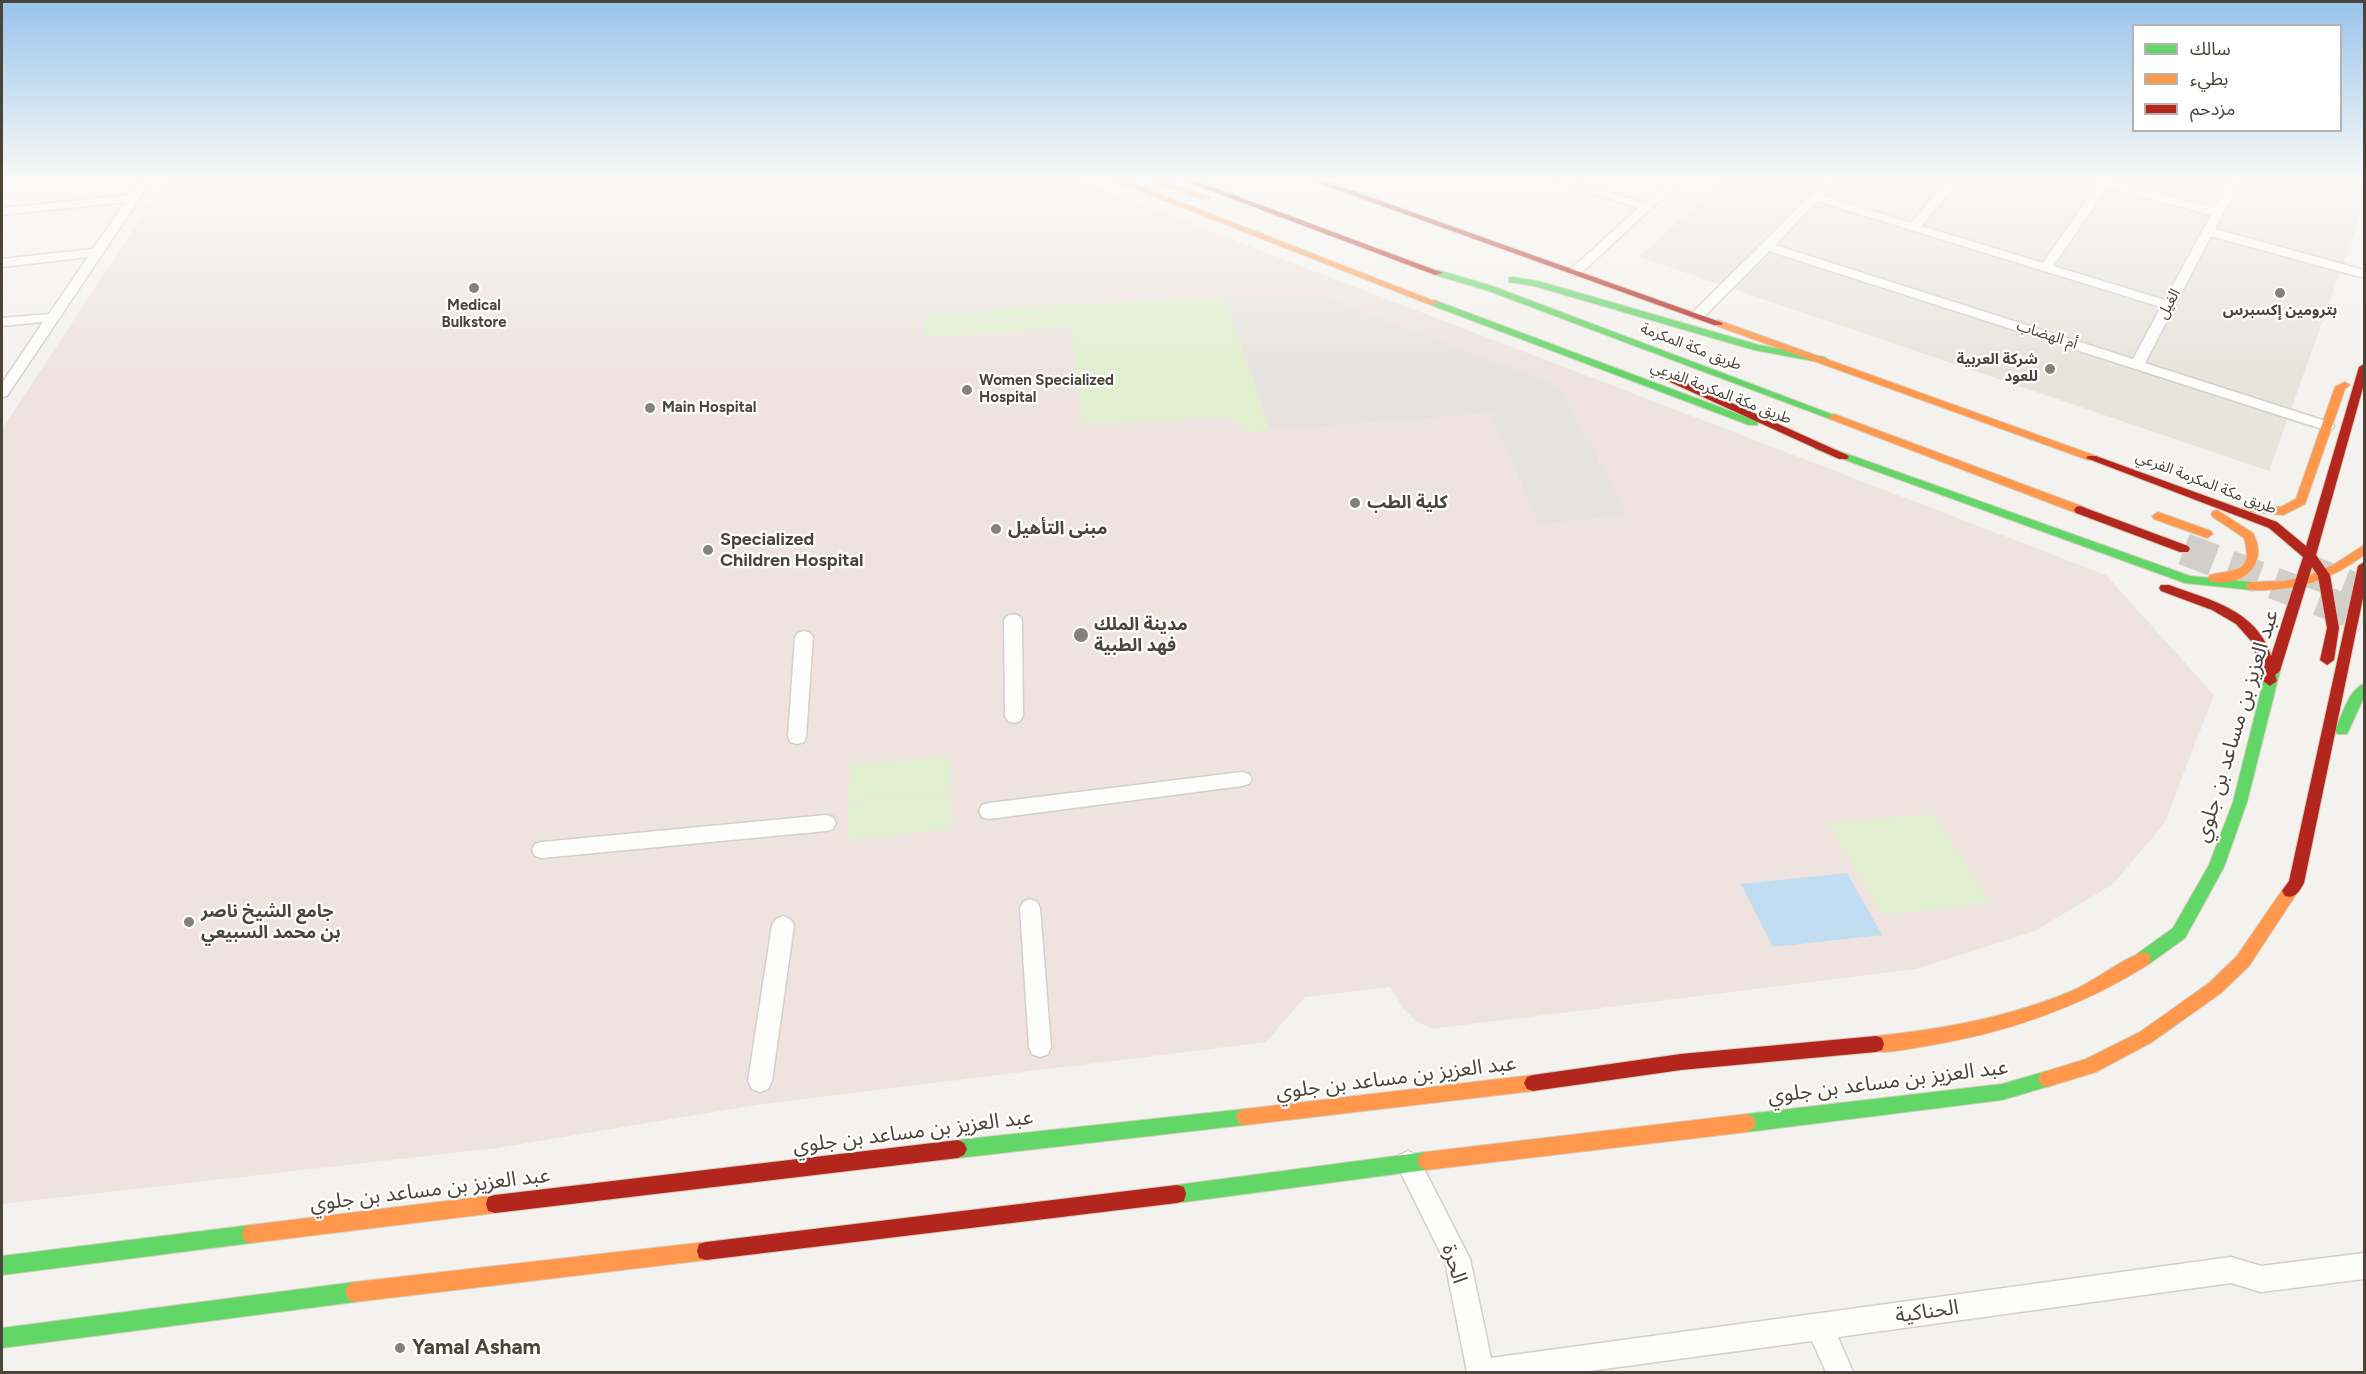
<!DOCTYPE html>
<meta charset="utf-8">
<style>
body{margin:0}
#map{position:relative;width:2366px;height:1374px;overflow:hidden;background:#f4f2ee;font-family:Figtree,"Noto Sans Arabic",sans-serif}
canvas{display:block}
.frame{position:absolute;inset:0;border:3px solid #4b4439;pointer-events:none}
.legend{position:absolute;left:2132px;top:24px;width:210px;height:108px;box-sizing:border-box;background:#fff;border:2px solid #b7b4b0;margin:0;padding:8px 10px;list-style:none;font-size:18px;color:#4b4439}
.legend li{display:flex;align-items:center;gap:12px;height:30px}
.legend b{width:30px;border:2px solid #b7b4b0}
</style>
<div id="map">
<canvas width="2366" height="1374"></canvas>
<div class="frame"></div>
<ul class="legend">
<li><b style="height:8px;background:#63d668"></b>سالك</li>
<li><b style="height:8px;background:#ff974d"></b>بطيء</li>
<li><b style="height:8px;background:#b3261e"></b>مزدحم</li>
</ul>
</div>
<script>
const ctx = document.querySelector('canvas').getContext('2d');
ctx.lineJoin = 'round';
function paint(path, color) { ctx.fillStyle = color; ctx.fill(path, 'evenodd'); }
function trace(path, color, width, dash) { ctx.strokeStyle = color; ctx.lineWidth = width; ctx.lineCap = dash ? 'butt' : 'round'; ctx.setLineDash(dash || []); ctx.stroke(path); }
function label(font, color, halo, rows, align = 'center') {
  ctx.font = font + ' Figtree,"Noto Sans Arabic",sans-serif'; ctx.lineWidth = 4.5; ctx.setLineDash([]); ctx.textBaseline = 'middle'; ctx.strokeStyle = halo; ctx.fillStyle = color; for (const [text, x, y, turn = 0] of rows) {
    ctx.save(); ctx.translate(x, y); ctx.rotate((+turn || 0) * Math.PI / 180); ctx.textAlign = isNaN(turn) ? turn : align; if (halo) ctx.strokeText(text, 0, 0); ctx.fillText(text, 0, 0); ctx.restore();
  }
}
const residential = new Path2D(`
 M 1723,180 L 2364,180 L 2364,205 L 2269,471 L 1639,257 Z`);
const medical = new Path2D(`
 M 166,180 L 1077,180 L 2106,575 L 2214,695 L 2164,824 L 2113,884 L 2035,931 L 1916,969 L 1431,1029 L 1415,1020 L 1403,1008 L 1390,987 L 1305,997 L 1266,1042 L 756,1105 L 497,1148 L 2,1204 L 2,429 Z`);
const green = new Path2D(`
 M 1224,295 L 1270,430 L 1249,432 L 1226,417 L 1082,425 L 1071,328 L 926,337 L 926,313 Z
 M 950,756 L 950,791 L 848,801 L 850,765 Z
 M 951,792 L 951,829 L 847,840 L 849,802 Z
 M 1933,814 L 1991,903 L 1882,915 L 1827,823 Z`);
const parking = new Path2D(`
 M 1224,295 L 1322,296 L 1560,387 L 1627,515 L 1539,524 L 1491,413 L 1270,430 Z`);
const water = new Path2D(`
 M 1847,873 L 1882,935 L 1773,947 L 1741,884 Z`);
const highwayTunnel = new Path2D(`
 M 2184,549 L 2364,617
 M 2299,567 L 2364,592`);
const street = new Path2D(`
 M 140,180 L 152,180 L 7,396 L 2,397 L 2,383 L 43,322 L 2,326 L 2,318 L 49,314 L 88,257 L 2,267 L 2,259 L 93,249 L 125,202 L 2,215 L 2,208 L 130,195 Z
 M 1553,180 L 1571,180 L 1644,203 L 1669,180 L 1682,180 L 1579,275 L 1571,275 L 1569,272 L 1571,269 L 1638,208 Z
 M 1826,180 L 1838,180 L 1823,196 L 1911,223 L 1948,180 L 1960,180 L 1921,226 L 2043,263 L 2098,184 L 2090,180 L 2109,180 L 2214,208 L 2229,180 L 2241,180 L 2215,229 L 2364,270 L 2364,278 L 2211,236 L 2145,363 L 2332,423 L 2334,426 L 2332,429 L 2322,429 L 1769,251 L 1703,318 L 1693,318 L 1691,315 L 1693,312 ZM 2108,187 L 2211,215 L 2165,300 L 2053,266 ZM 1817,201 L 2161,307 L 2133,359 L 1775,245 Z
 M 1013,614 L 1019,616 L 1022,620 L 1023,716 L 1020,721 L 1014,723 L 1008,721 L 1005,716 L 1004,620 L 1007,616 Z
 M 804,631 L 810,633 L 813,637 L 806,737 L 804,742 L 797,744 L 790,742 L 788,737 L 795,637 L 798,633 Z
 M 1242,772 L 1249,774 L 1252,779 L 1249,784 L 1242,786 L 989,819 L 982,817 L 979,811 L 982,805 L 989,803 Z
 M 826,815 L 833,817 L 836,823 L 833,829 L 826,831 L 542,858 L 535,856 L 532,850 L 535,844 L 542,842 Z
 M 1030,899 L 1037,902 L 1040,908 L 1051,1047 L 1048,1054 L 1040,1057 L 1032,1054 L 1029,1047 L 1020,908 L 1023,902 Z
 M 783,916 L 790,919 L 794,925 L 772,1081 L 768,1089 L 760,1092 L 752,1089 L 748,1081 L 772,925 L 776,919 Z
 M 1408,1151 L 1417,1155 L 1470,1259 L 1491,1358 L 2231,1257 L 2261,1266 L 2364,1253 L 2364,1279 L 2261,1292 L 2231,1283 L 1838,1337 L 1853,1372 L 1826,1372 L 1812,1341 L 1582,1372 L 1467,1372 L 1445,1262 L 1396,1163 L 1399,1155 Z`);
const fast = new Path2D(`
 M 1438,270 L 1492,286 L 1839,417 L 1834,420 L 1830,419 L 1486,290 L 1435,275 L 1433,273 Z
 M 1512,277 L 1538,281 L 1759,345 L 1824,357 L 1829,360 L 1824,363 L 1754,350 L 1534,286 L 1509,282 L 1509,278 Z
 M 1434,300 L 1757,421 L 1758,423 L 1757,425 L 1749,425 L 1431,305 L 1429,303 Z
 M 1819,444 L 2190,576 L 2251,582 L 2257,586 L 2251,590 L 2185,583 L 1815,449 L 1815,445 Z
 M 2273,666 L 2280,671 L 2247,802 L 2224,867 L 2185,938 L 2149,964 L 2143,966 L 2137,964 L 2135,959 L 2137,954 L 2173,928 L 2209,865 L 2233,802 L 2266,671 Z
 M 2364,684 L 2364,697 L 2349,730 L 2347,734 L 2337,734 L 2335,730 C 2342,716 2349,689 2364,684 Z
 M 2047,1071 L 2053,1073 L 2056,1079 L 2053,1085 L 2002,1100 L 1747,1132 L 1741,1129 L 1738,1123 L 1741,1117 L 1747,1114 L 2002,1084 Z
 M 1245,1109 L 1251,1111 L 1254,1117 L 1251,1123 L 1245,1125 L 958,1158 L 952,1155 L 949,1149 L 952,1143 L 958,1140 Z
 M 1426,1152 L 1432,1155 L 1435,1161 L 1432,1167 L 1426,1170 L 1177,1203 L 1170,1201 L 1168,1194 L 1170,1187 L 1177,1185 Z
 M 251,1225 L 258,1227 L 260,1234 L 258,1241 L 251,1243 L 2,1275 L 2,1256 Z
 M 355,1282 L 362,1285 L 365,1292 L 362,1299 L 355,1302 L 2,1348 L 2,1328 Z`);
const slow = new Path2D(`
 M 1112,180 L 1124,180 L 1439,303 L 1431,305 Z
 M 1147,180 L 1160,180 L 1211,198 L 1204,200 Z
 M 1718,320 L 2096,456 L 2098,458 L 2096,460 L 2088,460 L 1714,325 L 1713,323 Z
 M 2345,382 L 2350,385 L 2345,389 L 2305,504 L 2283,515 L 2245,511 L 2243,508 L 2245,505 L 2249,504 L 2281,507 L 2296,499 L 2335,387 Z
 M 1834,414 L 2084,507 L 2086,510 L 2084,513 L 2076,513 L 1830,419 L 1829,417 Z
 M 2217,510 L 2253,533 C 2270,565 2241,589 2210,581 L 2208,578 L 2210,575 C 2235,569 2254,573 2244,538 L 2213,517 L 2211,514 L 2213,511 Z
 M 2158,512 L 2211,531 L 2213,534 L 2207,538 L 2154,519 L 2152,516 Z
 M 2364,545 L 2364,555 C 2335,577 2304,589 2267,590 C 2259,590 2250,592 2245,586 L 2251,582 L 2284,581 L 2308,576 L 2333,565 Z
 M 2290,885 L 2295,886 L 2298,891 L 2295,896 L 2249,966 L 2221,993 L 2152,1042 L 2096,1072 L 2047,1087 L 2041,1085 L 2038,1079 L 2041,1073 L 2086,1059 L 2140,1032 L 2209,983 L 2237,956 L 2285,886 Z
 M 2143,952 L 2149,954 L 2151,959 L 2149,964 C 2078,1009 2003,1034 1920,1047 C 1905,1049 1884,1055 1870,1050 L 1868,1044 L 1870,1038 L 1876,1036 C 1944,1029 2011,1017 2074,990 C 2098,979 2120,960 2143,952 Z
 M 1533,1075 L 1539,1077 L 1542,1083 L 1539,1089 L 1533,1091 L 1245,1125 L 1239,1123 L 1236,1117 L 1239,1111 L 1245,1109 Z
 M 1747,1114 L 1753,1117 L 1756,1123 L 1753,1129 L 1747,1132 L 1426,1170 L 1420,1167 L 1417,1161 L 1420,1155 L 1426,1152 Z
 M 495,1195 L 502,1197 L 504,1204 L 502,1211 L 495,1213 L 251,1243 L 244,1241 L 242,1234 L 244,1227 L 251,1225 Z
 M 706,1242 L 713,1244 L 715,1251 L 713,1258 L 706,1260 L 355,1302 L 348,1299 L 345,1292 L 348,1285 L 355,1282 Z`);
const jam = new Path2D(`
 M 1182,180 L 1194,180 L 1443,273 L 1435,275 Z
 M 1310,180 L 1322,180 L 1723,323 L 1722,325 L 1714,325 Z
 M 2364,364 L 2364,384 L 2316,555 L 2330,575 L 2339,628 L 2334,660 L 2327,665 L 2320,660 L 2327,628 L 2318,576 L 2312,567 L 2280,671 L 2275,675 L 2277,681 L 2270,686 L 2263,681 L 2252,642 L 2236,624 L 2212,610 L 2161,591 L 2159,588 L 2161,585 L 2169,585 C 2210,600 2257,610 2271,656 L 2303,557 L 2269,528 L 2086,458 L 2088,456 L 2096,456 L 2277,522 L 2306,546 L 2359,367 Z
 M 1663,372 L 1847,455 L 1849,457 L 1847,459 L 1839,459 L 1659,377 L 1659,373 Z
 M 2080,506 L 2188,546 L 2190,549 L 2188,552 L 2180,552 L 2076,513 L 2074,510 L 2076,507 Z
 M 2364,562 L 2364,593 L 2304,883 C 2299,892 2295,899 2285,896 L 2282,891 L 2289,881 L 2358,566 Z
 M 1876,1036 L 1882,1038 L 1884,1044 L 1882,1050 L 1876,1052 L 1681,1070 L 1533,1091 L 1527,1089 L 1524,1083 L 1527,1077 L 1533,1075 L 1681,1054 Z
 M 958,1140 L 964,1143 L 967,1149 L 964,1155 L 958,1158 L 495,1213 L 488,1211 L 486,1204 L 488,1197 L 495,1195 Z
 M 1177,1185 L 1184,1187 L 1186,1194 L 1184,1201 L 1177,1203 L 706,1260 L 699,1258 L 697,1251 L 699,1244 L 706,1242 Z`);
const markers = [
 [474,288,6,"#868178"],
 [2280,293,6,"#868178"],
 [2050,369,6,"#868178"],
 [967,390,6,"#868178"],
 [650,408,6,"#868178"],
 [1355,503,6,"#868178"],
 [996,529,6,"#868178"],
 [708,550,6,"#868178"],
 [1081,635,8,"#868178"],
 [189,922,6,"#868178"],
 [400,1348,6,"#868178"]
];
const farStreetnames = [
 ["الغيل",2169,304,-62],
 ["أم الهضاب",2047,335,18],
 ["طريق مكة المكرمة",1691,347,21],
 ["طريق مكة المكرمة الفرعي",1721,393,21],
 ["طريق مكة المكرمة الفرعي",2206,483,21]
];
const farPoinames = [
 ["Medical",474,306],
 ["Bulkstore",474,323],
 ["بترومين إكسبرس",2280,311],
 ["شركة العربية",2038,360,"right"],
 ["للعود",2038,377,"right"],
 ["Women Specialized",979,381,"left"],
 ["Hospital",979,398,"left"],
 ["Main Hospital",662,408,"left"]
];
const poiNames = [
 ["كلية الطب",1367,503],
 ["مبنى التأهيل",1008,529],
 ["Specialized",720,540],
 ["Children Hospital",720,561],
 ["مدينة الملك",1094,625],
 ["فهد الطبية",1094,646],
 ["جامع الشيخ ناصر",201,912],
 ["بن محمد السبيعي",201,933]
];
const nearStreetnames = [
 ["عبد العزيز بن مساعد بن جلوي",2237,726,-73],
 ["عبد العزيز بن مساعد بن جلوي",1396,1078,-7],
 ["عبد العزيز بن مساعد بن جلوي",1888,1082,-7],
 ["عبد العزيز بن مساعد بن جلوي",913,1132,-7],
 ["عبد العزيز بن مساعد بن جلوي",430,1190,-7],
 ["الحرة",1454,1264,72],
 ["الحناكية",1927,1312,-8]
];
const nearPoinames = [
 ["Yamal Asham",412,1348]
];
paint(residential, '#e7e4dc');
paint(medical, '#eee3df');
paint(green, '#e1eecf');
paint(parking, '#e6e3df');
paint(water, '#c0ddf1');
trace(highwayTunnel, '#d2cfca', 32, [32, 16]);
trace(street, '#d2d0cb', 3);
trace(fast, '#d6cebb', 2);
trace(slow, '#d6cebb', 2);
trace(jam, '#d6cebb', 2);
paint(street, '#fdfdfc');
paint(fast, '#63d668');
paint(slow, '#ff974d');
paint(jam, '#b3261e');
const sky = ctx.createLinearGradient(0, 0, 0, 372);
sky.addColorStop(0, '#98c4ec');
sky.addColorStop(0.48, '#faf9f7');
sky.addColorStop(1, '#faf9f700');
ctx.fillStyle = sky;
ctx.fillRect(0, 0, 2366, 372);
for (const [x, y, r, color] of markers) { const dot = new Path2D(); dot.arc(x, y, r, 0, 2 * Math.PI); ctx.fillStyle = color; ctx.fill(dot); trace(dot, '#fff', 2); }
label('15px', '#4b4439', '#fff', farStreetnames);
label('bold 15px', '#4b4439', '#fff', farPoinames);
label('bold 18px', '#4b4439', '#fff', poiNames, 'left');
label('21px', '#4b4439', '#fff', nearStreetnames);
label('bold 21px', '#4b4439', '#fff', nearPoinames, 'left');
</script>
